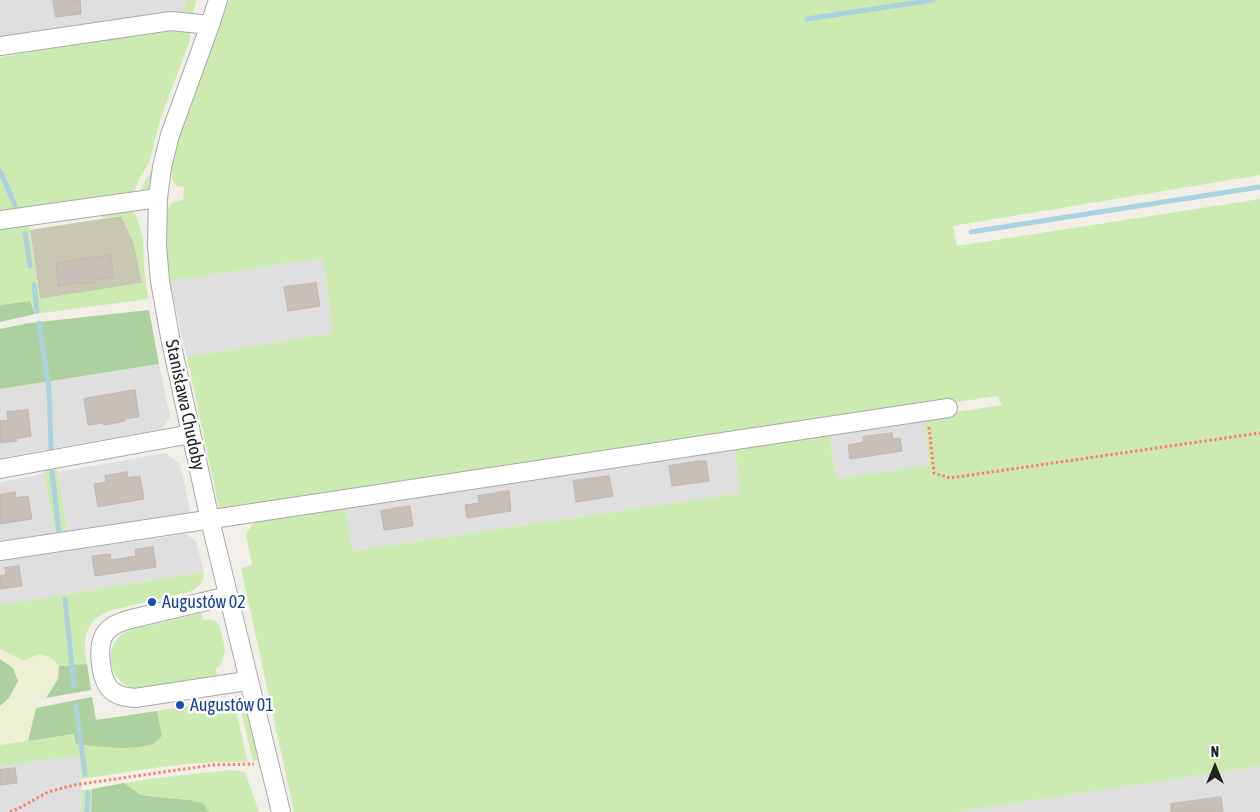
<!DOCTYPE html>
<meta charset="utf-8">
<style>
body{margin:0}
#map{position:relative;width:1260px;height:812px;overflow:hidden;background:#f2efe9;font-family:"Asap Condensed",sans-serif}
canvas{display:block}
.north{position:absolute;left:1190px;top:742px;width:50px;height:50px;-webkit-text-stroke:4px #fff;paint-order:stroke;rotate:0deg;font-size:14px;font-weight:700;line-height:20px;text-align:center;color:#222}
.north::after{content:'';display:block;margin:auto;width:18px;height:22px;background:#222;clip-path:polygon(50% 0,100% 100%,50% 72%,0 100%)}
</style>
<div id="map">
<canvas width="1260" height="812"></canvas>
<div class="north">N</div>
</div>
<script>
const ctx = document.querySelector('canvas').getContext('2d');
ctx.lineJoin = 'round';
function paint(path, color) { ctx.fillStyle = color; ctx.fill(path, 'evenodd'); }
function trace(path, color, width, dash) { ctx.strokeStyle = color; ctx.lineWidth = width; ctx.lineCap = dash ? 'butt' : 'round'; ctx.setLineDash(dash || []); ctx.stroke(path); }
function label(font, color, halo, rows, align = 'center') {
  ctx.font = font + ' "Asap Condensed",sans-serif'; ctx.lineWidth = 5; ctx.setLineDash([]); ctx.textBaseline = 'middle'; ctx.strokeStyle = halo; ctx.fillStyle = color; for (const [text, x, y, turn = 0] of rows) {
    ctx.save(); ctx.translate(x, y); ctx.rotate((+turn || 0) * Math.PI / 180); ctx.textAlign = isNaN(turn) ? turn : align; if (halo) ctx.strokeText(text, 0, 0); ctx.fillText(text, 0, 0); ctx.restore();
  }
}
const residential = new Path2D(`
 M 0,0 L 187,0 L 182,12 L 0,39 Z
 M 323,258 L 333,333 L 187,357 L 169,281 Z
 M 159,364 L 170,416 L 162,429 L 0,458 L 0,389 Z
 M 924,417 L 930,465 L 836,479 L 829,432 Z
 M 734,447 L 741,493 L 351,551 L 345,506 Z
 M 166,453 L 180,464 L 191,515 L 68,533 L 57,472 Z
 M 44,474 L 55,535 L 0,543 L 0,482 Z
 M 186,534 L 196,541 L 204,572 L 0,605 L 0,561 Z
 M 78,756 L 82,790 L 81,812 L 0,812 L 0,766 Z
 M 1260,766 L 1260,812 L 955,812 Z`);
const construction = new Path2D(`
 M 121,216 L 134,243 L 142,283 L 40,299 L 30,230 Z`);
const farmland = new Path2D(`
 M 0,649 L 24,661 L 34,655 L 46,655 L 53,659 L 59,666 L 58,679 L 46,698 L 37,702 L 28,741 L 0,745 L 0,706 L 9,698 L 13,668 L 0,659 Z`);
const grass = new Path2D(`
 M 187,0 L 196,0 L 193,16 L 179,15 L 182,12 Z
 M 229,0 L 1260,0 L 1260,175 L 953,226 L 957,246 L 1260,199 L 1260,766 L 955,812 L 294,812 L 241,568 L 252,565 L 246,534 L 256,520 L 345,506 L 352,551 L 741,493 L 734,447 L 829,432 L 836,479 L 930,465 L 924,417 L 1002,405 L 997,396 L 220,513 L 187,357 L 333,333 L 323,258 L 169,281 C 168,268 163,215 169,206 C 172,201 177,201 183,200 L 184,187 L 177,186 L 172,180 L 171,170 L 173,160 L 185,116 Z
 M 179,28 L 191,30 L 189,43 L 161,117 L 149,163 L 139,179 L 133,195 L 0,216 L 0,57 Z
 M 154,167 C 152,180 154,189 140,194 L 142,186 Z
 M 133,208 L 143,236 L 144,267 L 148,299 L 35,314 L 30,301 L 0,305 L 0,228 L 29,223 L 40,299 L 142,283 L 134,243 L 121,216 L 102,218 L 100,213 Z
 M 56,466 L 68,533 L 55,535 L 43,468 Z
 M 204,572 C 203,583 199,588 189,592 L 108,611 C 83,623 83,640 87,664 L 59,666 C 47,652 40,652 24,661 L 0,649 L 0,605 Z
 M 201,613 L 203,620 C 208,619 214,619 218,624 C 221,627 221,632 222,635 C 225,649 227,659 216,669 L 217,675 L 210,678 L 137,689 C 125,687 116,679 112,668 C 109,657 111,644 120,636 C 129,628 145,627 156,624 C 171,620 186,617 201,613 Z
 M 237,694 L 242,697 L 245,703 L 260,757 L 258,760 L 253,761 Z
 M 226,700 L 232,701 L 235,706 L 248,762 C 192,760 136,771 81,779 L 78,756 L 0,766 L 0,745 L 74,734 L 76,744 C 95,747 136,751 153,744 C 156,742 159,739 162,736 L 157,711 Z
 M 230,770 L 245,772 L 259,812 L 209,812 L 203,803 L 190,800 L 166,798 L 141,795 L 124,783 L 157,778 Z
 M 92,789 L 91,812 L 81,812 L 82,790 Z`);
const forest = new Path2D(`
 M 30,301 L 35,314 L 0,322 L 0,305 Z
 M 149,310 L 159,364 L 0,389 L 0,329 L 29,323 Z
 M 0,659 L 13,668 L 18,681 L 9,698 L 0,706 Z
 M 87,664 L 91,690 L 46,698 L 58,679 L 59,666 Z
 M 92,697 L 96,720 L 157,711 L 162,736 C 159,739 156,742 153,744 C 135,751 95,747 76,744 L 74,734 L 28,741 L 36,708 Z
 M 124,783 L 141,795 L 166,798 L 190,800 L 203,803 L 209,812 L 91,812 L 92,789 Z`);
const stream = new Path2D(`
 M 807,19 L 933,0
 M 0,171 L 15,205
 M 971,232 L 1260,187
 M 25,233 L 30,266
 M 34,285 L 37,311
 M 39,323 L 49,389 L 51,449
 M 52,472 L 59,533
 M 65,599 L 74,686
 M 76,706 L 85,774
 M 87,812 L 88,793`);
const building = new Path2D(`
 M 53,0 L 80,0 L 81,14 L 56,17 Z
 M 110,255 L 114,277 L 94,280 L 94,283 L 82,284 L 81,282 L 59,286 L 56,264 Z
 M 316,283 L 320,306 L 288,311 L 284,287 Z
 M 135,390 L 139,417 L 125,419 L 125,421 L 104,425 L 103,423 L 88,425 L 84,399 Z
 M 28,410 L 31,436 L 16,439 L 17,441 L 0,443 L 0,421 L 8,420 L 7,412 Z
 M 892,433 L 893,439 L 900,438 L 902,451 L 850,459 L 848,445 L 864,442 L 863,437 Z
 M 699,461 L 706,461 L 709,481 L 672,486 L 669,466 Z
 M 127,472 L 128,478 L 140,476 L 144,499 L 98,507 L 94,484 L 106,482 L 105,476 Z
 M 609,476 L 613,496 L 576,502 L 573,481 Z
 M 509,491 L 511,511 L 467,518 L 465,505 L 479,503 L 478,496 Z
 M 15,492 L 16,498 L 28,496 L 32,519 L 0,524 L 0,495 Z
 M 410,506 L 413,526 L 384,530 L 381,511 Z
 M 153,547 L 156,567 L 95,576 L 92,556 L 110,554 L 111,560 L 136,556 L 135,550 Z
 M 19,566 L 22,586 L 0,589 L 0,576 L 6,575 L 5,568 Z
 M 15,768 L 17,783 L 0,785 L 0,770 Z
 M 1221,797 L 1223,812 L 1171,812 L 1171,804 Z`);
const path = new Path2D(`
 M 929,427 L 934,473 L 950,478 L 1260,433
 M 10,812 L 21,807 L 48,792 L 74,785 L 212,765 L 254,764`);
const minor = new Path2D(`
 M 218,0 L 210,25 L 170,135 L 162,167 L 158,198 L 157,245 L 160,281 L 170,337 L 210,520 L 281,812
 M 0,46 L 171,21 L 210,25
 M 0,220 L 158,198
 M 0,469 L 191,434
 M 0,551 L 948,408
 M 228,596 L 131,619 C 123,621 113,624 107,631 C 96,642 100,676 109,688 C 116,696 125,697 135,698 L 240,682 L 246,678 L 247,676`);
const markers = [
 [152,602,5,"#1a4fb4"],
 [180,705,5,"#1a4fb4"]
];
const streetNames = [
 ["Stanisława Chudoby",185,405,78]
];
const transitNames = [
 ["Augustów 02",162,602],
 ["Augustów 01",190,705]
];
paint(residential, '#e0dfdf');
paint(construction, '#c7c7b4');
paint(farmland, '#eef0d5');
paint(grass, '#cdebb0');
paint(forest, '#add19e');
trace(stream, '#aad3df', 5);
paint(building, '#c7bfb8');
trace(building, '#c4b6ab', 1);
trace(minor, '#a9a9a9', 20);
trace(path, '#fa8072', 3, [2.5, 2.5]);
trace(minor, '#fff', 18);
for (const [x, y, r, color] of markers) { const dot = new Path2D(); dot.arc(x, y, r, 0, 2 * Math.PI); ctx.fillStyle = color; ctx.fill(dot); trace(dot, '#fff', 2); }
label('18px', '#222', '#fff', streetNames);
label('18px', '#164399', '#fff', transitNames, 'left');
</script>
